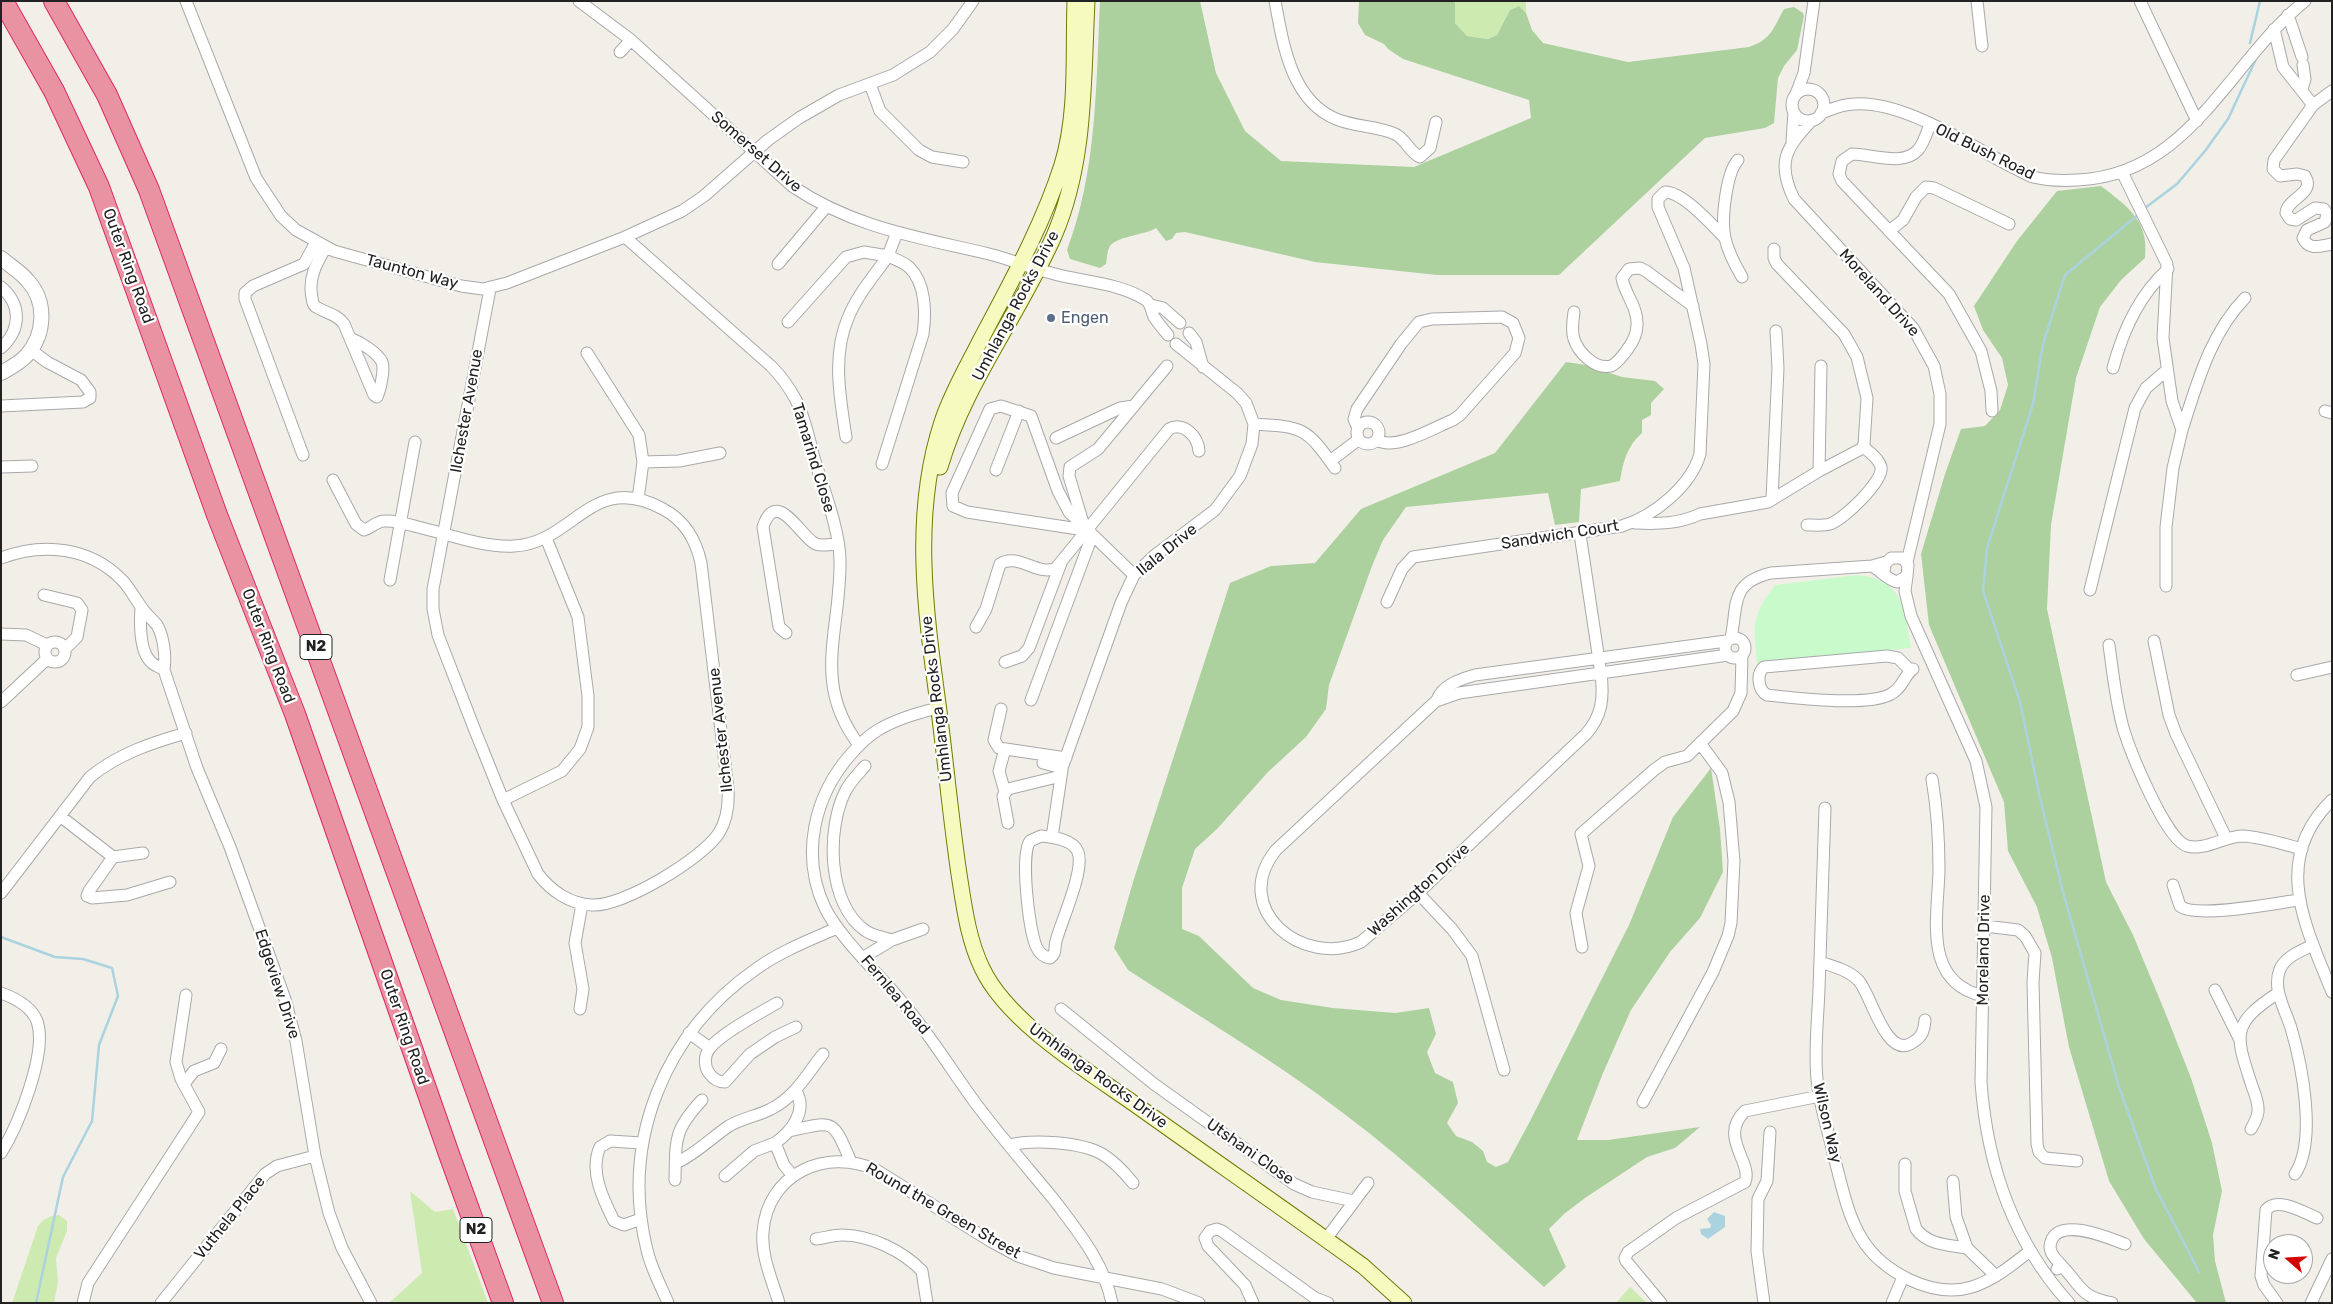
<!DOCTYPE html>
<style>
body{margin:0}
#map{position:relative;width:2333px;height:1304px;overflow:hidden;background:#f2efe9;font-family:Rubik,sans-serif}
canvas{display:block}
.frame{position:absolute;inset:0;border:2px solid #222;pointer-events:none}
.north{position:absolute;left:2263px;top:1234px;width:50px;height:50px;box-sizing:border-box;background:#fff;border:1px solid #a7a7a7;border-radius:50%;rotate:289deg;font-size:14px;font-weight:700;line-height:20px;text-align:center;color:#222}
.north::after{content:'';display:block;margin:auto;width:18px;height:22px;background:#d40000;clip-path:polygon(50% 0,100% 100%,50% 72%,0 100%)}
</style>
<div id="map">
<canvas width="2333" height="1304"></canvas>
<div class="frame"></div>
<div class="north">N</div>
</div>
<script>
const ctx = document.querySelector('canvas').getContext('2d');
ctx.lineJoin = 'round';
function paint(path, color) { ctx.fillStyle = color; ctx.fill(path, 'evenodd'); }
function trace(path, color, width, dash) { ctx.strokeStyle = color; ctx.lineWidth = width; ctx.lineCap = dash ? 'butt' : 'round'; ctx.setLineDash(dash || []); ctx.stroke(path); }
function label(font, color, halo, rows, align = 'center') {
  ctx.font = font + ' Rubik,sans-serif'; ctx.lineWidth = 4.5; ctx.setLineDash([]); ctx.textBaseline = 'middle'; ctx.strokeStyle = halo; ctx.fillStyle = color; for (const [text, x, y, turn = 0] of rows) {
    ctx.save(); ctx.translate(x, y); ctx.rotate((+turn || 0) * Math.PI / 180); ctx.textAlign = isNaN(turn) ? turn : align; if (halo) ctx.strokeText(text, 0, 0); ctx.fillText(text, 0, 0); ctx.restore();
  }
}
const grass = new Path2D(`
 M 1455,1 L 1526,1 L 1526,13 L 1519,6 L 1510,10 L 1497,35 L 1488,39 L 1467,36 L 1455,23 Z
 M 410,1191 L 435,1212 L 453,1209 L 488,1303 L 389,1303 L 422,1273 Z
 M 59,1215 L 67,1221 L 67,1231 L 56,1258 L 58,1282 L 54,1303 L 12,1303 L 38,1226 C 44,1218 50,1216 59,1215 Z
 M 1630,1287 L 1647,1303 L 1616,1303 Z`);
const forest = new Path2D(`
 M 1100,1 L 1200,1 L 1216,73 L 1245,131 L 1281,161 L 1414,167 L 1531,118 L 1529,100 L 1403,59 L 1388,49 L 1384,44 L 1365,35 L 1358,23 L 1359,1 L 1455,1 L 1455,23 L 1467,36 L 1488,39 L 1497,35 L 1510,10 L 1519,6 L 1526,13 L 1532,30 L 1543,43 L 1628,62 L 1749,47 C 1771,40 1774,27 1784,9 L 1794,7 L 1803,13 L 1804,16 L 1797,50 L 1784,66 L 1778,78 L 1774,123 L 1765,128 L 1705,138 L 1559,275 L 1437,275 L 1315,262 L 1185,232 L 1176,233 L 1172,239 L 1166,241 L 1156,228 C 1146,235 1114,236 1109,248 C 1107,252 1107,259 1106,264 L 1100,268 L 1070,259 L 1067,250 C 1097,171 1096,84 1100,1 Z
 M 2101,186 C 2128,207 2149,220 2145,258 L 2121,280 L 2100,307 L 2076,378 L 2051,525 L 2047,609 L 2106,882 L 2133,935 L 2165,1012 L 2191,1078 L 2212,1143 L 2222,1191 L 2213,1235 L 2215,1261 L 2226,1303 L 2197,1303 L 2144,1239 L 2109,1181 L 2069,1047 L 2052,958 L 2037,907 L 2008,851 L 2004,802 L 1929,625 L 1921,554 L 1945,474 L 1961,429 L 1985,426 L 2000,410 L 2008,385 L 2002,358 L 1983,330 L 1974,306 L 2017,241 L 2057,191 Z
 M 1566,362 L 1586,365 L 1622,377 L 1655,381 L 1664,389 L 1651,403 L 1651,415 L 1642,420 L 1642,433 C 1627,446 1623,462 1620,481 L 1581,489 L 1579,522 L 1555,525 L 1548,493 L 1406,507 L 1383,540 L 1372,566 L 1329,685 L 1326,709 L 1306,737 L 1268,772 L 1217,829 L 1195,849 L 1182,888 L 1182,929 L 1199,936 L 1253,988 L 1281,1000 L 1333,1008 L 1395,1013 L 1429,1008 L 1436,1034 L 1427,1052 L 1435,1073 L 1453,1082 L 1458,1103 L 1447,1123 L 1456,1136 L 1472,1142 L 1483,1151 L 1487,1162 L 1496,1167 L 1508,1162 L 1529,1123 L 1629,925 L 1673,817 L 1711,768 L 1720,829 L 1723,872 L 1700,918 L 1670,952 L 1631,1010 L 1603,1073 L 1577,1140 L 1608,1140 L 1700,1127 L 1675,1148 L 1647,1157 L 1585,1198 L 1564,1214 L 1549,1229 L 1566,1267 L 1544,1287 C 1478,1228 1414,1166 1343,1113 C 1275,1061 1200,1017 1128,970 L 1114,948 L 1133,882 L 1230,583 L 1271,566 L 1315,563 L 1361,509 L 1495,453 Z`);
const park = new Path2D(`
 M 1857,575 C 1904,579 1905,610 1911,648 L 1757,664 C 1754,624 1750,618 1775,585 Z`);
const water = new Path2D(`
 M 1714,1212 L 1725,1216 L 1725,1227 L 1708,1239 L 1701,1234 L 1700,1229 L 1710,1228 L 1711,1225 L 1707,1219 Z`);
const stream = new Path2D(`
 M 2250,43 L 2260,1
 M 2145,208 L 2177,184 L 2205,151 L 2228,119 L 2256,59
 M 2139,214 L 2065,275 L 2043,344 L 2033,404 L 1987,548 L 1983,591 L 2020,702 L 2040,798 L 2063,892 L 2119,1087 L 2155,1187 L 2199,1272
 M 1,937 L 55,957 L 83,959 L 112,968 L 118,996 L 99,1045 L 92,1121 L 63,1177 L 36,1303`);
const minor = new Path2D(`
 M 186,1 L 256,178 L 281,216 L 296,230 L 334,251 L 461,286 L 483,289 L 507,283 L 625,237 L 682,211 L 704,196 L 768,140 L 799,118 L 839,95 L 893,75 L 930,52 L 953,29 L 973,1
 M 579,1 L 631,40 L 792,186 C 854,228 918,237 989,254 C 1010,259 1030,268 1051,273 C 1081,282 1118,282 1146,300 C 1152,305 1151,311 1154,317 C 1158,323 1163,329 1168,335
 M 1275,1 C 1283,44 1291,100 1336,119 C 1355,127 1377,126 1395,134 C 1406,139 1409,152 1420,157 L 1430,148 L 1436,122
 M 1977,1 L 1982,46
 M 2140,1 L 2197,121
 M 2288,15 L 2302,57
 M 2274,29 L 2283,67 L 2313,105 L 2332,91
 M 620,52 L 631,40
 M 870,84 L 880,111 L 919,150 L 932,157 L 963,162
 M 2302,89 L 2305,79 L 2303,65
 M1792 105a16 16 0 1 1 32 0a16 16 0 1 1-32 0Z
 M 1796,94 L 1804,73 L 1814,1
 M 2313,105 L 2274,160 L 2273,169 L 2280,176 L 2297,174 L 2305,176 C 2316,194 2287,198 2286,213 L 2290,219 L 2296,220 L 2315,208 L 2324,209 L 2327,214 L 2325,222 L 2307,230 L 2303,238 C 2309,251 2320,246 2332,244
 M 1821,113 C 1832,109 1842,104 1854,104 C 1909,100 1982,155 2033,177 C 2049,181 2062,181 2078,180 C 2190,175 2228,63 2305,1
 M 1812,120 C 1786,148 1776,162 1794,199 L 1913,328 L 1934,366 L 1940,394 L 1940,424 L 1907,562
 M 1930,124 C 1927,132 1924,143 1918,150 C 1903,167 1871,154 1852,154 L 1842,161 L 1839,174 L 1842,181 L 1949,294 L 1981,351 L 1991,391 L 1992,411
 M 1792,141 L 1794,112
 M 1738,160 C 1726,173 1721,221 1725,238 C 1728,252 1735,265 1742,277
 M 2122,172 L 2167,264 L 2163,338 L 2172,401 L 2182,430 L 2173,468 L 2166,527 L 2166,586
 M 1889,231 L 1903,220 L 1916,197 L 1926,187 L 1934,188 L 2009,224
 M 625,237 L 771,366 C 781,376 789,387 796,400 C 805,418 809,438 814,458 C 823,487 840,531 840,561 C 841,631 811,682 859,745
 M 326,247 C 316,264 308,278 312,298 C 313,303 313,306 318,308 C 328,314 337,314 344,324 L 374,395 L 377,397 C 380,390 385,370 382,362 C 377,352 360,342 350,338
 M 778,264 L 826,207
 M 1,287 C 22,305 21,330 1,348
 M 1151,305 L 1163,308 L 1180,323
 M 1574,312 C 1573,321 1571,330 1574,339 C 1578,352 1595,370 1611,366 C 1618,363 1623,355 1627,350 C 1633,342 1637,334 1637,325 C 1638,307 1625,295 1622,278 L 1629,269 L 1640,268 L 1646,271 L 1693,306
 M 788,322 L 846,257 L 864,252 L 888,256 L 897,232
 M 1189,333 L 1196,342 L 1203,367
 M 587,353 L 639,435 L 643,462 L 638,499
 M 2113,368 C 2123,330 2139,295 2168,269
 M 1,406 L 83,402 L 90,398 L 90,392 L 81,380 L 47,362 L 31,350
 M 2325,411 L 2332,413
 M1357 433a11 11 0 1 1 22 0a11 11 0 1 1-22 0Z
 M 1254,424 C 1303,427 1306,427 1335,468
 M 1358,428 L 1354,419 L 1357,409 L 1401,344 L 1419,322 L 1432,319 L 1502,317 L 1513,323 L 1519,338 L 1515,353 L 1460,415 L 1453,420 C 1433,428 1396,451 1377,440
 M 2182,430 C 2197,384 2210,334 2245,298
 M 846,437 C 840,398 832,355 848,318 C 857,295 874,276 888,256 C 895,259 903,262 909,267 C 926,283 926,313 923,334 L 882,464
 M 1056,438 L 1120,408 L 1134,406
 M 303,455 L 245,299 L 245,293 L 253,286 L 304,264 L 316,242
 M 1330,461 L 1358,440
 M 643,462 L 679,461 L 720,453
 M 1,467 L 32,466
 M 996,470 L 1019,411
 M 1819,471 L 1821,366
 M 333,480 L 356,524 L 364,530 C 371,528 377,521 384,521 C 395,520 407,524 418,527 C 448,534 483,548 514,546 C 574,543 592,470 663,509 C 684,520 696,540 701,563 L 728,789 C 729,805 727,820 719,833 C 703,858 623,907 592,905 C 570,904 551,891 538,874 L 503,800 L 474,728 L 438,635 L 433,609 L 433,589 L 437,568 L 490,289
 M 1772,499 L 1778,368 L 1776,331
 M 1635,523 C 1658,524 1679,524 1700,514 L 1768,502 L 1819,471 L 1861,449 L 1864,445 L 1867,398 L 1857,357 L 1844,334 L 1777,264 L 1774,258 L 1774,249
 M 1807,525 C 1814,525 1823,526 1830,524 C 1843,520 1884,481 1881,467 C 1879,459 1870,452 1863,447
 M 1084,526 L 1069,476 L 1070,467 L 1098,449 L 1167,366
 M 1085,530 L 967,512 L 953,506 L 952,493 L 990,409 L 1001,406 L 1031,416 L 1058,491 L 1069,512 L 1134,575
 M 1580,534 L 1601,674 C 1604,698 1602,716 1586,734 L 1418,893 L 1361,942 C 1302,969 1229,908 1276,850 L 1436,701 L 1459,693 L 1728,655
 M 1,558 C 43,542 90,547 122,580 C 130,588 135,599 142,608 C 146,614 152,619 157,625 C 164,637 166,657 164,670 L 197,768 L 230,847 L 285,999 L 296,1041 L 315,1156 L 329,1213 L 342,1248 L 371,1303
 M 1872,566 C 1881,571 1888,580 1897,582 L 1907,576 L 1908,565 L 1903,558 L 1891,558 L 1885,564 L 1884,573
 M 1907,576 L 1905,591 L 1911,616 L 1976,761 L 1986,807 L 1981,1082 C 1987,1165 2012,1240 2069,1303
 M 390,580 L 415,442
 M 2090,590 L 2135,408 L 2146,388 L 2167,370
 M 44,595 L 77,603 L 82,610 L 77,637 L 65,649
 M 1387,602 L 1402,569 L 1413,557 L 1622,526 C 1654,516 1691,486 1700,454 L 1704,364 L 1701,344 L 1684,268 L 1658,207 L 1658,199 L 1665,192 C 1683,192 1711,224 1724,237
 M 141,607 C 140,622 139,649 150,661 C 153,665 160,667 164,670
 M 976,627 L 986,609 L 1000,564 C 1017,552 1039,577 1056,568 L 1169,429 C 1184,421 1198,437 1199,451
 M 786,633 L 779,627 L 763,527 C 776,487 800,535 814,543 C 820,547 831,544 838,544
 M 1,634 L 26,635 L 47,645
 M1725 648a10 10 0 1 1 20 0a10 10 0 1 1-20 0Z
 M 1731,638 C 1738,606 1729,583 1771,573 L 1872,566 L 1886,562
 M 2154,641 L 2169,715 L 2176,734 L 2226,838
 M45 652a10 10 0 1 1 20 0a10 10 0 1 1-20 0Z
 M 2109,645 C 2113,674 2116,704 2124,731 C 2131,753 2166,840 2187,846 C 2206,851 2224,836 2243,836 C 2262,837 2283,844 2302,849
 M 1005,662 L 1022,656 L 1029,648 L 1061,563
 M 1910,670 L 1898,658 L 1887,656 L 1764,667 C 1756,674 1758,690 1767,695 C 1795,698 1868,707 1891,694 C 1903,688 1904,675 1913,669
 M 2297,675 L 2332,667
 M 1031,700 L 1092,536
 M 1437,700 C 1442,685 1461,679 1475,675 L 1726,641
 M 1,702 L 47,659
 M 938,708 C 917,713 896,719 878,730 C 868,736 860,744 852,753 C 814,795 800,855 825,908 C 840,938 880,975 902,1002 C 929,1033 950,1068 974,1101 C 999,1135 1028,1168 1055,1201 C 1079,1233 1104,1263 1112,1303
 M 1001,709 L 994,740 L 999,748 L 1066,758
 M 1005,749 L 999,771 L 1005,792
 M 1043,763 L 1062,768 L 1121,603 L 1134,575 L 1154,556 L 1215,510 L 1240,476 L 1252,444 L 1254,424 L 1246,403 L 1237,393 L 1176,344
 M 1932,779 C 1937,808 1939,841 1939,870 C 1938,917 1922,982 1983,996
 M 503,800 L 562,771 L 580,749 L 588,727 L 588,696 L 578,617 L 546,538
 M 2332,800 C 2270,860 2306,927 2332,992
 M 1825,808 C 1823,868 1821,928 1819,989 C 1818,1019 1814,1050 1817,1079 C 1819,1104 1828,1129 1833,1153 C 1841,1181 1846,1213 1862,1239 C 1882,1272 1933,1299 1972,1287 C 1994,1280 2012,1265 2030,1251
 M 60,816 L 113,857
 M 1008,823 L 1003,796 L 1008,789 L 1061,776
 M 1041,836 C 1052,837 1073,839 1078,852 C 1085,870 1061,922 1056,941 C 1054,948 1057,953 1050,958 C 1043,957 1039,953 1036,946 C 1029,929 1020,856 1030,841 Z
 M 1052,837 L 1062,770
 M 143,853 L 113,857 L 89,891 L 87,896 L 92,898 L 127,895 L 170,882
 M 2173,885 L 2180,906 C 2196,919 2276,903 2299,900
 M 1,893 L 90,777 C 118,754 151,743 186,733
 M 1418,893 L 1452,929 L 1472,956 L 1504,1070
 M 1985,926 L 2018,930 L 2025,936 L 2035,953 L 2033,982 L 2037,1144 L 2039,1152 L 2045,1158 L 2077,1161
 M 892,940 L 923,929
 M 1582,947 L 1576,913 L 1589,866 L 1581,834 L 1654,770 L 1665,762 L 1687,756 L 1733,711 L 1741,693 L 1742,655
 M 864,957 L 892,940 C 883,937 873,936 866,931 C 827,905 826,828 846,790 C 851,781 858,774 865,766
 M 1820,962 C 1833,966 1848,970 1858,980 C 1870,991 1885,1057 1910,1044 C 1921,1038 1924,1033 1925,1020
 M 2215,990 L 2239,1038
 M 1,993 C 15,998 31,1006 37,1021 C 48,1052 18,1126 1,1153
 M 777,1003 C 760,1013 721,1033 710,1048 C 704,1055 704,1066 709,1073 C 713,1079 718,1082 725,1082 L 750,1054 L 775,1037 L 796,1027
 M 580,1009 L 583,989 L 575,943 L 582,904
 M 1061,1009 L 1154,1084 L 1294,1184 L 1312,1192 L 1354,1201
 M 689,1033 L 710,1048
 M 184,1084 L 194,1071 L 214,1063 L 221,1049
 M 1643,1102 L 1713,972 L 1728,936 L 1731,923 L 1734,861 L 1729,802 L 1722,773 L 1700,743
 M 2251,1129 C 2254,1124 2257,1118 2258,1112 C 2259,1103 2255,1094 2252,1086 C 2236,1036 2229,1025 2278,993
 M 789,1131 C 835,1121 832,1118 851,1162
 M 1010,1145 C 1032,1139 1081,1142 1102,1154 C 1114,1161 1124,1172 1133,1183
 M 676,1163 C 696,1154 711,1138 729,1126 C 742,1118 758,1116 771,1109 C 795,1097 807,1074 823,1054
 M 1905,1164 L 1905,1191 L 1916,1229 C 1928,1245 1948,1245 1967,1248
 M 2295,1174 C 2317,1141 2302,1065 2291,1028 C 2285,1009 2272,989 2280,969 C 2286,956 2301,951 2313,945
 M 725,1176 L 754,1151 L 775,1143
 M 793,1176 L 784,1165 L 775,1143 C 791,1132 808,1111 796,1091
 M 675,1180 C 676,1140 673,1131 702,1100
 M 1953,1181 L 1956,1217 L 1967,1248 L 1996,1276
 M 641,1219 L 624,1225 L 614,1221 C 603,1199 589,1171 600,1147 L 610,1141 L 642,1143
 M 816,1239 C 824,1238 834,1235 842,1235 C 870,1235 903,1251 922,1271 L 927,1303
 M 1326,1239 L 1368,1183
 M 2062,1266 C 2055,1258 2046,1251 2052,1239 C 2063,1218 2109,1238 2125,1244
 M 2057,1269 L 2062,1266 C 2082,1287 2080,1297 2112,1303
 M 83,1303 L 88,1283 L 199,1112 L 181,1079 L 176,1062 L 186,995
 M 161,1303 L 265,1174 L 277,1166 L 315,1156
 M 668,1303 C 661,1286 651,1268 647,1250 C 620,1141 665,1032 756,969 C 781,951 810,940 837,928
 M 779,1303 C 772,1280 761,1256 763,1232 C 767,1174 826,1147 876,1170 L 992,1242 L 1018,1256 L 1054,1268 L 1162,1289 L 1199,1303
 M 1253,1303 L 1245,1285 L 1208,1246 L 1205,1238 L 1210,1231 L 1217,1229 L 1222,1231 L 1315,1298 L 1328,1303
 M 1661,1303 L 1626,1261 L 1625,1258 L 1628,1252 L 1676,1218 L 1745,1182 C 1753,1162 1718,1137 1745,1111 L 1820,1096
 M 1764,1303 L 1757,1251 L 1758,1199 L 1767,1181 L 1770,1132
 M 1892,1303 L 1903,1277
 M 2277,1303 L 2264,1285 L 2261,1276 L 2266,1210 C 2277,1196 2303,1212 2317,1218
 M 2311,1303 L 2332,1259`);
const tertiary = new Path2D(`
 M 1,258 C 10,266 21,272 28,281 C 47,302 45,334 27,355 C 20,363 10,368 1,373`);
const secondary = new Path2D(`
 M 1075,1 C 1073,55 1078,113 1062,165 C 1042,227 1010,284 980,341 C 967,367 951,394 942,422 C 911,516 926,615 939,711 C 946,765 951,820 959,874 C 964,906 968,939 982,968 C 1008,1024 1093,1074 1143,1110 C 1216,1162 1290,1213 1363,1266 L 1404,1303
 M 940,467 C 964,384 1019,315 1054,236 C 1086,162 1083,80 1087,1`);
const motorway = new Path2D(`
 M 3,1 L 54,91 L 99,187 L 217,515 L 295,714 L 450,1157 L 503,1303
 M 54,1 L 107,95 L 149,190 L 553,1303`);
const markers = [
 [1051,318,5,"#5c6f8a"]
];
const shields = [
 [316,647,32],
 [476,1230,32]
];
const shieldNames = [
 ["N2",316,647],
 ["N2",476,1230]
];
const streetNames = [
 ["Somerset Drive",756,152,41],
 ["Old Bush Road",1985,152,26],
 ["Outer Ring Road",128,266,70],
 ["Taunton Way",412,272,15],
 ["Moreland Drive",1879,293,48],
 ["Umhlanga Rocks Drive",1016,306,-62],
 ["Ilchester Avenue",467,411,-80],
 ["Tamarind Close",813,458,73],
 ["Sandwich Court",1560,535,-9],
 ["Ilala Drive",1167,550,-39],
 ["Outer Ring Road",268,646,69],
 ["Umhlanga Rocks Drive",937,699,-97],
 ["Ilchester Avenue",721,730,-96],
 ["Washington Drive",1419,890,-42],
 ["Moreland Drive",1984,950,-89],
 ["Edgeview Drive",277,984,72],
 ["Fernlea Road",895,995,50],
 ["Outer Ring Road",404,1027,71],
 ["Umhlanga Rocks Drive",1098,1076,36],
 ["Wilson Way",1827,1123,77],
 ["Utshani Close",1250,1152,35],
 ["Round the Green Street",943,1211,30],
 ["Vuthela Place",230,1218,-51]
];
const serviceNames = [
 ["Engen",1061,318]
];
paint(grass, '#cdebb0');
paint(forest, '#add19e');
paint(park, '#c8facc');
paint(water, '#aad3df');
trace(stream, '#aad3df', 2.5);
trace(minor, '#a9a9a9', 13);
trace(tertiary, '#a9a9a9', 16);
trace(secondary, '#707d05', 17);
trace(motorway, '#dc2a67', 22);
trace(minor, '#fff', 11);
trace(tertiary, '#fff', 14);
trace(secondary, '#f7fabf', 15);
trace(motorway, '#e892a2', 20);
for (const [x, y, r, color] of markers) { const dot = new Path2D(); dot.arc(x, y, r, 0, 2 * Math.PI); ctx.fillStyle = color; ctx.fill(dot); trace(dot, '#fff', 2); }
for (const [x, y, w] of shields) { const box = new Path2D(); box.roundRect(x - w / 2, y - 12.5, w, 25, 4); ctx.fillStyle = '#fff'; ctx.fill(box); trace(box, '#222', 1); }
label('bold 15px', '#222', null, shieldNames);
label('16px', '#222', '#fff', streetNames);
label('16px', '#4e5e75', '#fff', serviceNames, 'left');
</script>
